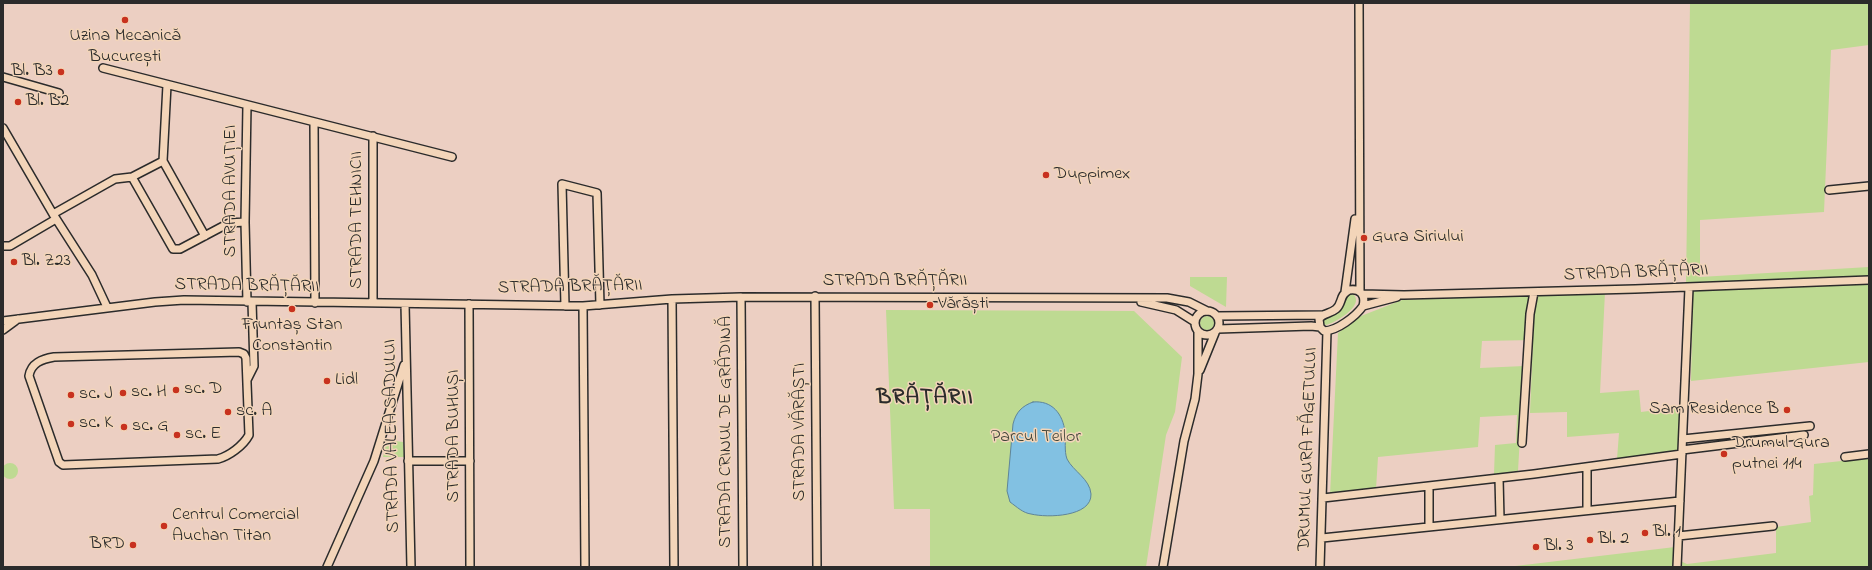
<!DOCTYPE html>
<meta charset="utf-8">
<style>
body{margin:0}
#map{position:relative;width:1872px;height:570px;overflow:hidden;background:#eccfc2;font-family:"Indie Flower",sans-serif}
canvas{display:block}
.frame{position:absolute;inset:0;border:4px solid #2b2b2b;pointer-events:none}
</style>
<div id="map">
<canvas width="1872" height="570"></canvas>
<div class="frame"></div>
</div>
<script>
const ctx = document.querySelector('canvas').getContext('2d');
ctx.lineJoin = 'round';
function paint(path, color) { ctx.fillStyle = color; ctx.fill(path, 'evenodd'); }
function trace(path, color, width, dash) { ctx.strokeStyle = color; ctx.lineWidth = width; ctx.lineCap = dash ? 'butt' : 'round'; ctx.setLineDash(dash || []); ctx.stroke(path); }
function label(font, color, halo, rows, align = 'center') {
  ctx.font = font + ' "Indie Flower",sans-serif'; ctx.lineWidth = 3; ctx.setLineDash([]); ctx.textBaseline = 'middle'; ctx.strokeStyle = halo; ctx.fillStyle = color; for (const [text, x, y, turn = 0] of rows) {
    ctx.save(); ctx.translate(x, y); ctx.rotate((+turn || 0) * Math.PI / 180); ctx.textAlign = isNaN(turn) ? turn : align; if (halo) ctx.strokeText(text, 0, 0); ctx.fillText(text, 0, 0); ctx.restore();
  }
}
const green = new Path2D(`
 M 1690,3 L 1869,3 L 1869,45 L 1831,50 L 1824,212 L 1700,220 L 1700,277 L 1869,267 L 1869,362 L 1691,381 L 1693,293 L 1686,284 Z
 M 1190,277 L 1227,277 L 1226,307 L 1190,286 Z
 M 1605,292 L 1600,393 L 1639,390 L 1641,412 L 1681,407 L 1678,453 L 1617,459 L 1619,433 L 1567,437 L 1567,412 L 1530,413 L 1533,340 L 1482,341 L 1480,368 L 1524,366 L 1518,471 L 1494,474 L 1495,445 L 1516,443 L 1517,415 L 1480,417 L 1478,447 L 1378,457 L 1376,489 L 1330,495 L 1338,333 L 1361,316 L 1402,300 Z
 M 1351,294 L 1354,295 C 1364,306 1335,323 1326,325 L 1323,324 L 1324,319 L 1339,310 L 1347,295 Z
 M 886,310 L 1134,311 L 1182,357 L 1175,412 L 1166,435 L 1146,567 L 930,567 L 930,509 L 894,509 Z
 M1200 323a7 7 0 1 1 14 0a7 7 0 1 1-14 0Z
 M 387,440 L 403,442 L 404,457 L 383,457 Z
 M 1869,458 L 1869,567 L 1507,567 L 1675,547 L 1674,558 L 1687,564 L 1776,553 L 1776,527 L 1811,522 L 1809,496 L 1813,495 L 1814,464 Z
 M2 471a8 8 0 1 1 16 0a8 8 0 1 1-16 0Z`);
const water = new Path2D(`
 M 1033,402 C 1052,400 1063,414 1065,432 C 1066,440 1064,451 1067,459 C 1073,471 1090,479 1091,494 C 1092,517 1047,518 1031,514 C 1023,513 1017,507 1010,502 L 1007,491 L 1013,424 C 1016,412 1022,406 1033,402 Z`);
const street = new Path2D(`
 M 1359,3 L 1360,291
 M 103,68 L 452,157
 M 3,77 L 59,93
 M 167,85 L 163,161 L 205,236
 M 314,122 L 315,303
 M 3,128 L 53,214 L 92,275 L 107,307
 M 373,136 L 373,303
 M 132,177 L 173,249 L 180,249 L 229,223 L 245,222
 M 1829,190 L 1869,186
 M 53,214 L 115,179 L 132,177 L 163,161
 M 3,246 L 10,246 L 56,219
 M 1349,290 C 1360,288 1366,295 1363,306 C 1356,316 1337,331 1324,331 L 1320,327 L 1319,319 C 1323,313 1330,314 1336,309 C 1343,303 1339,295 1349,290 Z
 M 1345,292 L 1355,219
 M 1362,294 L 1404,295 L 1635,289 L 1869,280
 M 815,296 L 817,567
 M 741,297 L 743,567
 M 672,299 L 674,567
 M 247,302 L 245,222 L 247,105
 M 1141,302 L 1176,310 L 1195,322
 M 405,304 L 411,567
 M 469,304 L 470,567
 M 565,306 L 562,184 L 597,193 L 600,305
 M 583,306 L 585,567
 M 1363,306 L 1397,297
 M1195 323a12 12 0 1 1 24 0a12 12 0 1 1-24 0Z
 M 1217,316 L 1323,315
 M 3,321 L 155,302 L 184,300 L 583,306 L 672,299 L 741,297 L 1167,298 L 1189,302 L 1207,311
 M 1218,329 L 1311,326 L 1320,327
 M 3,330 L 18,319
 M 239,352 L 244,354 L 246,358 L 249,435 C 243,446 229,456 218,459 L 63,465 L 59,462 L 29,376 C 31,363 42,359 54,357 Z
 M 1200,370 L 1215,333
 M 247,380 L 254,366 L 252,302
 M 1683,439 L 1810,426
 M 1522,443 L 1530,314 L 1534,292
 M 1682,450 L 1804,435
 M 1845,457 L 1869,454
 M 408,461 L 470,461
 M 1587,467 L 1587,510
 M 1499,478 L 1500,519
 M 1429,487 L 1429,527
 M 1323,498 L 1534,474 L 1682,454
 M 1678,536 L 1773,526
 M 1322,538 L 1680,501
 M 327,567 L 374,461 L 404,365
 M 1163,567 L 1184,441 L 1195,399 L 1198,374 L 1198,331
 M 1320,567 L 1327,331
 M 1677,567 L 1689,288`);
const markers = [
 [125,20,4,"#c8321e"],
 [61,72,4,"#c8321e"],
 [18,102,4,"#c8321e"],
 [1046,175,4,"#c8321e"],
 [1364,238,4,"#c8321e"],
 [14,262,4,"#c8321e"],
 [930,305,4,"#c8321e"],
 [292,309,4,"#c8321e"],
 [327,381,4,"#c8321e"],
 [176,390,4,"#c8321e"],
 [123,393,4,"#c8321e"],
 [71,395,4,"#c8321e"],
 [1787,410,4,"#c8321e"],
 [228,412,4,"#c8321e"],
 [71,424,4,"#c8321e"],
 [124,427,4,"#c8321e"],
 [177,435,4,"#c8321e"],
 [1724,454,4,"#c8321e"],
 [164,526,4,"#c8321e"],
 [1645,533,4,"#c8321e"],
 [1590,540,4,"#c8321e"],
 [133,545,4,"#c8321e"],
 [1536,547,4,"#c8321e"]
];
const poiNames = [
 ["Uzina Mecanică",125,37,"center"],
 ["București",125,58,"center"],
 ["Bl. B3",53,72,"right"],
 ["Bl. B2",26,102],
 ["Duppimex",1054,175],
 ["Gura Siriului",1372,238],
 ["Bl. Z23",22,262],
 ["Vărăști",938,305],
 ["Fruntaș Stan",292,326,"center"],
 ["Constantin",292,347,"center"],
 ["Lidl",335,381],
 ["sc. D",184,390],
 ["sc. H",131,393],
 ["sc. J",79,395],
 ["Sam Residence B",1779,410,"right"],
 ["sc. A",236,412],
 ["sc. K",79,424],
 ["sc. G",132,427],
 ["sc. E",185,435],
 ["Drumul Gura",1732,444],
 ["putnei 114",1732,465],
 ["Centrul Comercial",172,516],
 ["Auchan Titan",172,537],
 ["Bl. 1",1653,533],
 ["Bl. 2",1598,540],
 ["BRD",125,545,"right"],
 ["Bl. 3",1544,547]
];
const streetNames = [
 ["STRADA AVUȚIEI",232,191,-90],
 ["STRADA TEHNICII",358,220,-90],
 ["STRADA BRĂȚĂRII",1636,274,-2],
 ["STRADA BRĂȚĂRII",895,282],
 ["STRADA BRĂȚĂRII",247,287,1],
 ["STRADA BRĂȚĂRII",570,288,-1],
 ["STRADA CRINUL DE GRĂDINĂ",727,432,-90],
 ["STRADA VĂRĂȘTI",801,432,-90],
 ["STRADA VALEA SADULUI",393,436,-91],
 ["STRADA BUHUȘI",455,436,-90],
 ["DRUMUL GURA FĂGETULUI",1309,449,-88]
];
const parkNames = [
 ["Parcul Teilor",1036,438]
];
const districtNames = [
 ["BRĂȚĂRII",925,399]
];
paint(green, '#beda92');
paint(water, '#82c1e2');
trace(water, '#5f8599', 1);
trace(street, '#2b2b2b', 10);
trace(street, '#f3d5b9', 7);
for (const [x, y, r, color] of markers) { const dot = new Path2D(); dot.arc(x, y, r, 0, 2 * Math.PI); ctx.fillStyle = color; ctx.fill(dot); trace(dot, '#f3d5b9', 1.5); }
label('18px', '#2b2b2b', '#f3d5b9', poiNames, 'left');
label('18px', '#2b2b2b', '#f3d5b9', streetNames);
label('18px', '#41453a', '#f3d5b9', parkNames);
ctx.letterSpacing = '1px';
label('bold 22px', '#2b2b2b', '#f3d5b9', districtNames);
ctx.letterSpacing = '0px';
</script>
